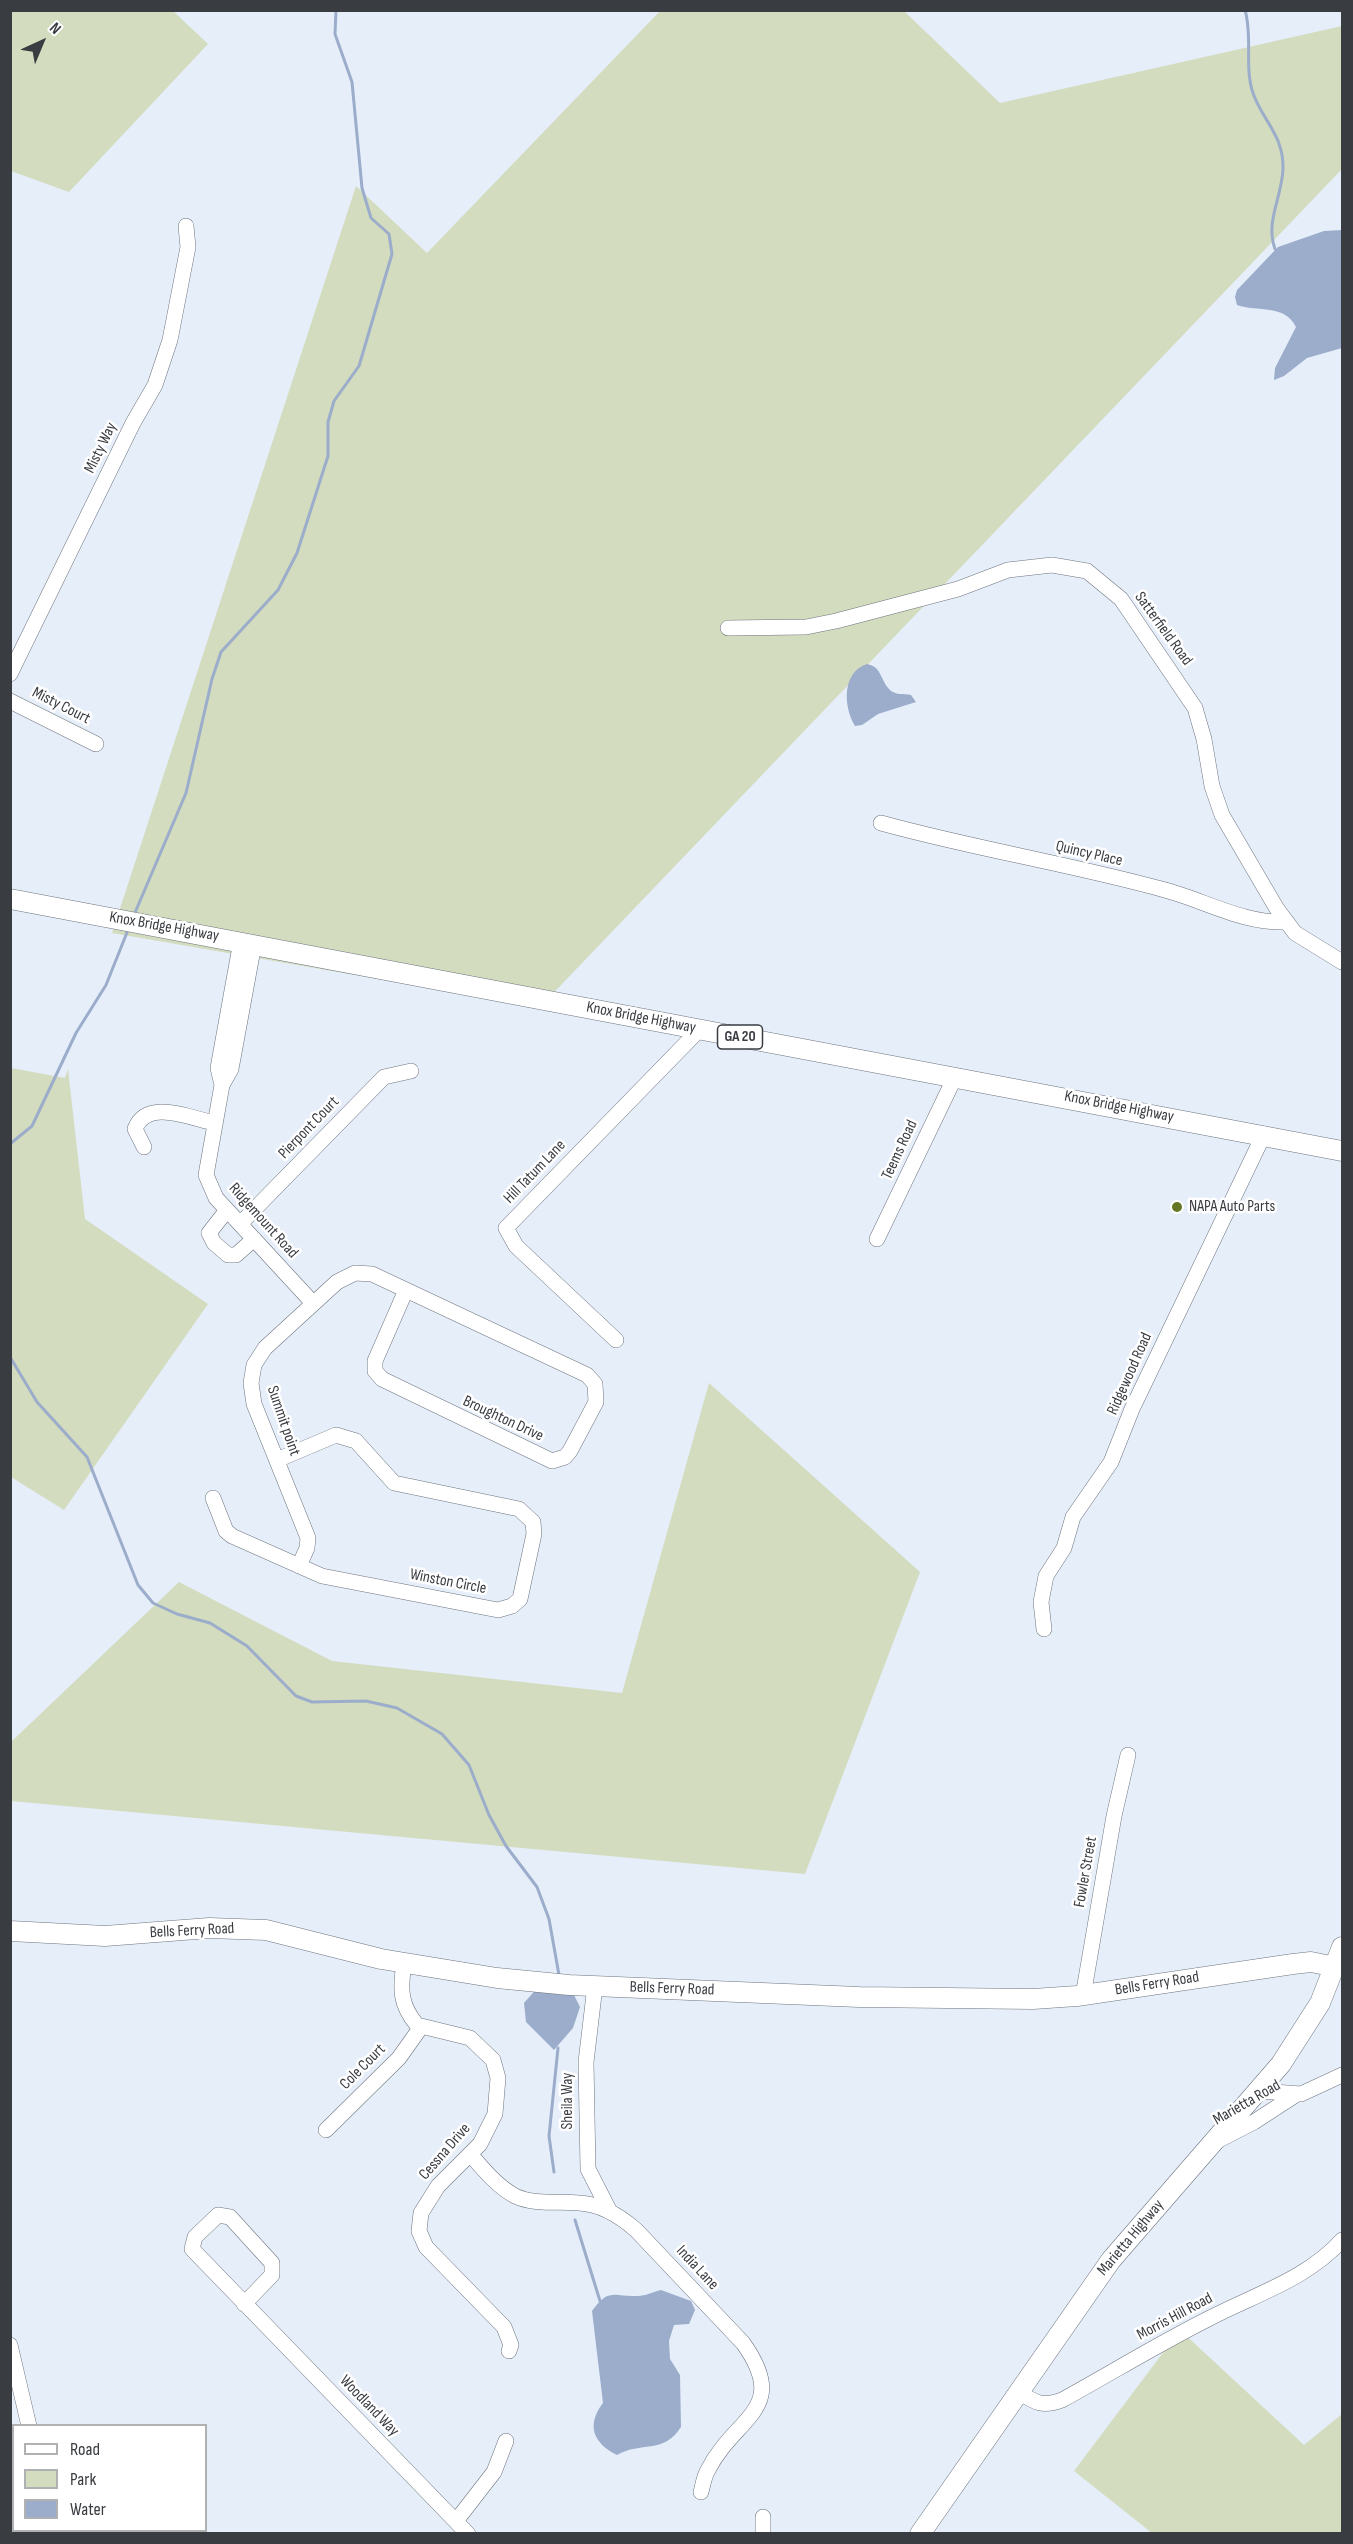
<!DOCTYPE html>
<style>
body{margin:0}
#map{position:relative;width:1353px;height:2544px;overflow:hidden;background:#e6eefa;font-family:"Sofia Sans Condensed",sans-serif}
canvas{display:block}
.frame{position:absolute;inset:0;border:12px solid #393c41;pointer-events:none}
.legend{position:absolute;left:12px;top:2424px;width:195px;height:108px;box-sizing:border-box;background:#fff;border:2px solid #b0b1b3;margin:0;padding:8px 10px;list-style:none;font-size:18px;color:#393c41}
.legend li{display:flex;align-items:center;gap:12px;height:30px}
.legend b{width:30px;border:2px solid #b0b1b3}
.north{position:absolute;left:12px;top:12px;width:60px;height:60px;-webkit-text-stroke:4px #fff;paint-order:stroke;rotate:44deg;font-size:16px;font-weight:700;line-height:24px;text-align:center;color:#393c41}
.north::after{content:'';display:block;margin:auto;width:21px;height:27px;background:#393c41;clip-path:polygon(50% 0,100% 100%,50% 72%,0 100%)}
</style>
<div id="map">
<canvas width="1353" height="2544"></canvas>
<div class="frame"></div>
<ul class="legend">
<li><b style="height:8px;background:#fff"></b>Road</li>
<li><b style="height:16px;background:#d3dcbe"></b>Park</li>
<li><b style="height:16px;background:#9badcb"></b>Water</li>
</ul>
<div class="north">N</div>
</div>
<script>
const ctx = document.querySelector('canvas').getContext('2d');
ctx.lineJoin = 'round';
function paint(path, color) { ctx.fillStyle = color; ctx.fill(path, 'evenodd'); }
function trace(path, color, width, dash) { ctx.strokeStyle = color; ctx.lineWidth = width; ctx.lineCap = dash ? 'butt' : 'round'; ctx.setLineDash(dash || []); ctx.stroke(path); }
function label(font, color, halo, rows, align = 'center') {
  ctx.font = font + ' "Sofia Sans Condensed",sans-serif'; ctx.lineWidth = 5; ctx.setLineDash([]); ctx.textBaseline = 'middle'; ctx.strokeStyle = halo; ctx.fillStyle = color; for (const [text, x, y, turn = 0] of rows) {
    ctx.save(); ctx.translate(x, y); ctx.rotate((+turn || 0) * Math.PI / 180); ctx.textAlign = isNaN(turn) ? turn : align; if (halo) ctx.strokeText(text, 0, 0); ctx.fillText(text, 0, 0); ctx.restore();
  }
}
const green = new Path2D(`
 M 10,11 L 173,11 L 208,44 L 69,192 L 11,171 Z
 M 660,11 L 904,11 L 1000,103 L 1342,26 L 1342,169 L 540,1007 L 112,933 L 356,186 L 427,253 Z
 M 11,1068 L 65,1078 L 68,1069 L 85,1219 L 208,1304 L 64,1510 L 11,1477 Z
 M 709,1383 L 920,1572 L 805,1874 L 11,1801 L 11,1742 L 179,1582 L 332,1661 L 622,1693 Z
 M 1180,2330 L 1304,2445 L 1342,2414 L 1342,2533 L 1152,2533 L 1074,2471 Z`);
const water = new Path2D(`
 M 1342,230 L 1342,348 L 1307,358 L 1284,376 L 1274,380 L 1275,368 L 1296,327 C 1285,304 1257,312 1237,305 L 1235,297 L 1237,290 L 1278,247 L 1324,231 Z
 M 867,664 C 882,667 880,679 889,689 C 895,696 904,693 911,695 L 916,702 L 878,714 L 862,725 L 855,726 C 843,706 842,672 867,664 Z
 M 569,1985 L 580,2007 L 573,2028 L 554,2050 L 526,2022 L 524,2003 L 539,1986 Z
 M 661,2290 L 691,2301 L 695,2310 L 689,2324 L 674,2325 L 669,2341 L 670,2359 L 680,2375 L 681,2427 C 663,2455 641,2441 617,2455 C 593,2443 586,2425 603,2403 L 592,2311 C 609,2287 614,2297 638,2296 C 645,2296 653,2292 661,2290 Z`);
const stream = new Path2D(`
 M 1245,10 C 1253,37 1244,67 1253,93 C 1262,120 1284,135 1283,169 C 1282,197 1265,222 1275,249
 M 134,915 L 186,793 L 212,679 L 221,652 L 278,590 L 297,553 L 328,456 L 328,422 L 334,401 L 359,366 L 392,254 L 389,234 L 371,218 L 362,188 L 352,82 L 335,34 L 336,10
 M 10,1144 L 32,1126 L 76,1033 L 106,985 L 128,930
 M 10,1357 L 37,1402 L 87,1457 L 138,1585 L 153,1603 L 177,1614 L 210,1623 L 247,1646 L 296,1696 L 312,1702 L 366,1701 L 397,1708 L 442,1734 L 469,1765 L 489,1815 L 506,1846 L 537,1887 L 549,1919 L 559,1975
 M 554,2172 L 549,2136 L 558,2048
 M 575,2220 L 600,2301`);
const minor = new Path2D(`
 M 728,628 L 806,627 L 836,621 L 958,589 L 1008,570 L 1052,565 L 1087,571 L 1121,599 L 1195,708 L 1204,739 L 1212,786 L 1222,815 L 1277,909 L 1295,933 L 1342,962
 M 10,674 L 133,423 L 155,385 L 170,340 L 188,247 L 186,226
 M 10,701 L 96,744
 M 881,823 C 975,849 1071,864 1165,890 C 1206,901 1244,924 1287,922
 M 254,944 L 231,1069 L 222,1085 L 206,1175 L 216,1198 L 312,1302
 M 222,1085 L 218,1068 L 241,941
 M 144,1147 L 135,1129 C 147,1098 190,1118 214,1123
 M 227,1210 L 209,1233 L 214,1243 L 228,1255 L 236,1255 L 254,1239
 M 240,1224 L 384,1077 L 411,1071
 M 877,1239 L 955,1077
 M 616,1340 L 516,1246 L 506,1228 L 700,1029
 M 213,1498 L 226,1531 L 232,1536 L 322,1576 L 498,1610 L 512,1606 L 520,1599 L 534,1534 L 533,1522 L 519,1509 L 394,1483 L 356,1441 L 336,1435 L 277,1460
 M 299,1566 L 307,1548 L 308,1538 L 254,1404 L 251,1383 L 254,1365 L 265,1348 L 337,1282 L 355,1273 L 372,1274 L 587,1375 L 595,1384 L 596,1402 L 570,1451 L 565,1457 L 552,1461 L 382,1379 L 375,1371 L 375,1361 L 406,1290
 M 1044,1629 L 1041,1602 L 1046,1576 L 1064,1548 L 1073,1517 L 1111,1462 L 1132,1409 L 1264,1134
 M 404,1964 C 400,1989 400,2005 417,2025 L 470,2038 L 493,2060 L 498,2078 L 495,2114 L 480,2144 L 438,2186 L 421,2213 L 419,2231 L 426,2247 L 504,2327 L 511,2345 L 509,2351
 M 595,1986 L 586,2062 L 588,2169 L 610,2212
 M 1083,1996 L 1114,1816 L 1128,1755
 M 1260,2091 L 1301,2094 L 1342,2075
 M 326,2130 L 399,2058 L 421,2027
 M 1217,2141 L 1254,2122 L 1297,2094
 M 471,2155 C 484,2170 497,2186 515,2196 C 534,2205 558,2201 579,2203 C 601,2204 620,2216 636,2230 L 743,2343 C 791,2410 735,2416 708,2470 C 704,2476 703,2485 701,2492
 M 244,2304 L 272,2275 L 272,2263 L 230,2217 L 218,2215 L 195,2237 L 192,2249 L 468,2534
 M 10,2345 L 29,2426
 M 1019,2392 C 1035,2403 1043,2407 1062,2400 C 1111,2373 1160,2343 1210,2318 C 1256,2294 1307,2279 1342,2240
 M 763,2517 L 763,2534
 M 456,2521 L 494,2472 L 506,2441
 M 47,2530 L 48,2534`);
const major = new Path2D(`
 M 10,899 L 1342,1151
 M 10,1931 L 105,1936 L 209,1928 L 266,1930 L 381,1959 L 497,1978 L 569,1985 L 859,1997 L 1033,1999 L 1077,1996 L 1293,1964 L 1311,1962 L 1336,1967
 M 920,2534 L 1111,2260 L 1281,2064 L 1320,2003 L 1342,1947`);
const markers = [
 [1177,1207,6,"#647523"]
];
const shields = [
 [740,1037,45]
];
const shieldNames = [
 ["GA 20",740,1037]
];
const streetNames = [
 ["Misty Way",101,448,-64],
 ["Satterfield Road",1163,629,54],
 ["Misty Court",61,706,27],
 ["Quincy Place",1089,854,13],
 ["Knox Bridge Highway",164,927,10],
 ["Knox Bridge Highway",641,1018,11],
 ["Knox Bridge Highway",1119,1107,11],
 ["Pierpont Court",309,1128,-46],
 ["Teems Road",900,1150,-65],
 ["Hill Tatum Lane",535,1172,-46],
 ["Ridgemount Road",263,1221,48],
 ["Ridgewood Road",1130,1374,-66],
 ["Broughton Drive",503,1419,25],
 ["Summit point",283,1421,71],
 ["Winston Circle",448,1582,11],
 ["Fowler Street",1086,1872,-80],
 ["Bells Ferry Road",192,1931,-3],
 ["Bells Ferry Road",1157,1984,-9],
 ["Bells Ferry Road",672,1989,2],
 ["Cole Court",363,2067,-45],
 ["Sheila Way",568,2101,-90],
 ["Marietta Road",1247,2103,-30],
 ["Cessna Drive",445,2152,-49],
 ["Marietta Highway",1131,2238,-50],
 ["India Lane",697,2268,47],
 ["Morris Hill Road",1175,2317,-28],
 ["Woodland Way",369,2406,46]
];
const poiNames = [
 ["NAPA Auto Parts",1189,1207]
];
paint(green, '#d3dcbe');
paint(water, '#9badcb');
trace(stream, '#9badcb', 3);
trace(minor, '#6d747f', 16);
trace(major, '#6d747f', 21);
trace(minor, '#fff', 15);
trace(major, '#fff', 20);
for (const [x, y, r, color] of markers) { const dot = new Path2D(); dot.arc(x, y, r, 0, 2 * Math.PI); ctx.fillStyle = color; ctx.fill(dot); trace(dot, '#fff', 2); }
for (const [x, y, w] of shields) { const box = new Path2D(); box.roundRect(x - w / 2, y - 12, w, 24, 4.5); ctx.fillStyle = '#fff'; ctx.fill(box); trace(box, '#393c41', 1.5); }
label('bold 15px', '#393c41', null, shieldNames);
label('16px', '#393c41', '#fff', streetNames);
label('16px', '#393c41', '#fff', poiNames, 'left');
</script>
